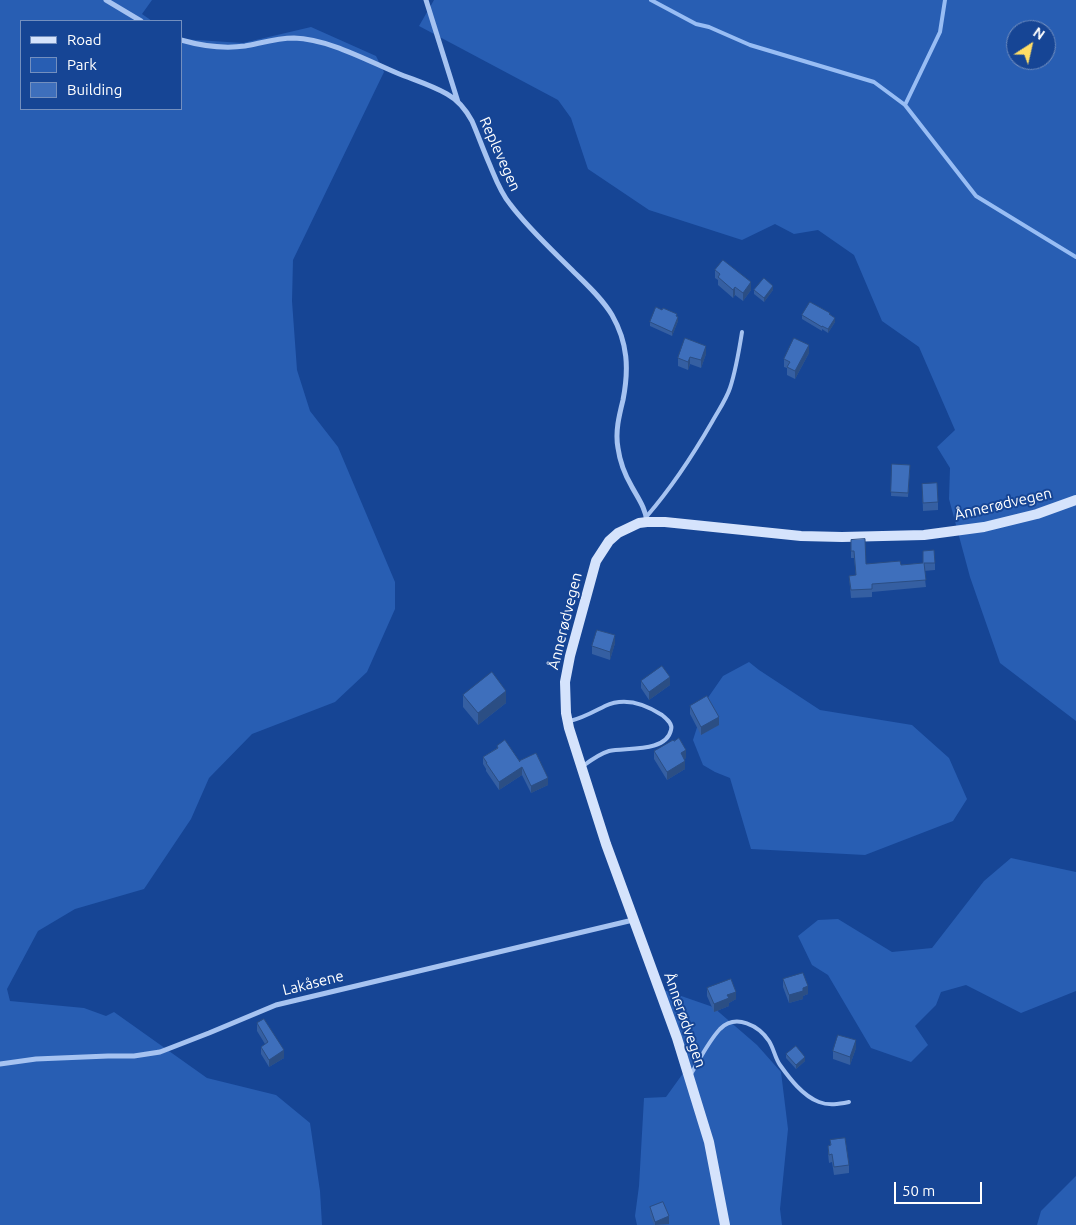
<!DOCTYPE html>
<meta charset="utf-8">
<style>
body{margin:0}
#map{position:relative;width:1076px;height:1225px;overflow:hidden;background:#164595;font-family:Ubuntu,sans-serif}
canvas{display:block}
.legend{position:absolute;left:20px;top:20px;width:162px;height:90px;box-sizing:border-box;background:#164595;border:1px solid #738fbf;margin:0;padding:6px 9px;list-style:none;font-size:15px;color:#fff}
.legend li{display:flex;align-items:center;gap:10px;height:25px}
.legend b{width:25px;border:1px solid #738fbf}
.north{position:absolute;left:1006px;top:20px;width:50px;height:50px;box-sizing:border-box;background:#164595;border:1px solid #738fbf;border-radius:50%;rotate:35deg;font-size:14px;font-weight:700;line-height:20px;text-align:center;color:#fff}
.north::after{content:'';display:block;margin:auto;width:18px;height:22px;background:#fd6;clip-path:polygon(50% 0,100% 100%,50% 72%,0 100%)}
.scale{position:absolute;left:894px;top:1182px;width:88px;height:22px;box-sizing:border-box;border:2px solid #fff;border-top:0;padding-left:6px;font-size:15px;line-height:18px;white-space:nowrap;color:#fff;-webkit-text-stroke:4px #164595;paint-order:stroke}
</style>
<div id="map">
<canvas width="1076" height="1225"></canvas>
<ul class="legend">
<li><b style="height:6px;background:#d5e3fc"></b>Road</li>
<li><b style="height:14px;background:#285eb3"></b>Park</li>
<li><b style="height:14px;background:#3e6fbc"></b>Building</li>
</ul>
<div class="north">N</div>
<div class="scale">50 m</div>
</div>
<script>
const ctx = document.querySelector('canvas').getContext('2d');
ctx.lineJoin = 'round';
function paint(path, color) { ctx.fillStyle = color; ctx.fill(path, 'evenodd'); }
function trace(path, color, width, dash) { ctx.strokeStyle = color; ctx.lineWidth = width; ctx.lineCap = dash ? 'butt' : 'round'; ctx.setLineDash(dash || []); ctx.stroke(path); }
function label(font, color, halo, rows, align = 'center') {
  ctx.font = font + ' Ubuntu,sans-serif'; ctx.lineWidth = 4; ctx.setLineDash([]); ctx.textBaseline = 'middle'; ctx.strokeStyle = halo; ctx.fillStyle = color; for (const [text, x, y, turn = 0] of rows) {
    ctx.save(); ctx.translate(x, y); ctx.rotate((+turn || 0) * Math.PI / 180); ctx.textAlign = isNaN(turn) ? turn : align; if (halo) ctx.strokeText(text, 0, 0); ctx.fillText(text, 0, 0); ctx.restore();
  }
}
const green = new Path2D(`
 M 0,0 L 152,0 L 142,14 L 152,21 L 21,21 L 21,109 L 181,109 L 181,39 L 243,43 L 311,27 L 376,56 L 384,72 L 293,260 L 292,301 L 297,370 L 310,411 L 338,447 L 395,582 L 395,609 L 367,672 L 335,702 L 252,734 L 209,778 L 191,819 L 144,889 L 75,909 L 38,931 L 7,989 L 10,1001 L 84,1008 L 106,1016 L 114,1012 L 207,1078 L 276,1095 L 310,1123 L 320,1191 L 322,1225 L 0,1225 Z
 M 434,0 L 1076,0 L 1076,721 L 1000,663 L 970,577 L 949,499 L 950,468 L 937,447 L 955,430 L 919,347 L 882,321 L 854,255 L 818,230 L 794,234 L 775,224 L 742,240 L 649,210 L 588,169 L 571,118 L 558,100 L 419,26 ZM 1016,30 L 1046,30 L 1046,60 L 1016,60 Z
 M 749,662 L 759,670 L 820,710 L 912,725 L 949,758 L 967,799 L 953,821 L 865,855 L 751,849 L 730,778 L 715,772 L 703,765 L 693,740 L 705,702 L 723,676 Z
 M 1011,858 L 1076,872 L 1076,991 L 1021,1013 L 966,985 L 941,992 L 936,1005 L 915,1026 L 928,1045 L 911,1062 L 871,1048 L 828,975 L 812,965 L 798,936 L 818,920 L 838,919 L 892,952 L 932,948 L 984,881 Z
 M 661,989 L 713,1007 L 757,1045 L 781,1072 L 788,1129 L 780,1209 L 782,1225 L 637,1225 L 635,1216 L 639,1186 L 644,1098 L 666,1097 L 684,1072 Z
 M 1076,1176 L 1076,1225 L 1037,1225 L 1041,1211 Z`);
const stream = new Path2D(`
 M 651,0 L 696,24 L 709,27 L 750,45 L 874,82 L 905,105
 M 945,0 L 940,32 L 905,105 L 976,196 L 1076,257`);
const lane = new Path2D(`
 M 647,516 C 672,487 693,455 712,422 C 718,411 726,400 730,388 C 736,370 739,351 742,332
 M 570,721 C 583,718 593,712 605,706 C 624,697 645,704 662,715 C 667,719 673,724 671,730 C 666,753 625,747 609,751 C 599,754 591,760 583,766
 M 691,1074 C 700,1059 708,1042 720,1029 C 736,1013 759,1026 769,1041 C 774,1049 775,1058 780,1065 C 790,1079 803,1096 819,1102 C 829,1106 839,1104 849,1102`);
const street = new Path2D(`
 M 106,0 L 141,21
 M 426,0 L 458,102
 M 181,40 C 202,46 223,49 245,46 C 261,43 277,38 294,38 C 328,39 366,60 397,73 C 414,80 431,85 447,94 C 458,100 466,110 472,121 C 478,135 483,149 489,163 C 495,177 500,192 510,204 C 528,228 551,249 572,270 C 586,284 602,298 612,315 C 628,343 629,369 623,400 C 619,416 615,432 618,448 C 620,463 625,475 632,487 C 638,498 646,509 647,522
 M 0,1064 L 36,1059 L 108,1056 L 134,1056 L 160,1052 L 209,1033 L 276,1005 L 633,920`);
const secondary = new Path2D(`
 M 725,1225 L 709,1142 L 677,1038 L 606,844 L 569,728 L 566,713 L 565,682 L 570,656 L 596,561 L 609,541 L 618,533 L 639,523 L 647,522 L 665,522 L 801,536 L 842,537 L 924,535 L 984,527 L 1037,514 L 1076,500`);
const wall = new Path2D(`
 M 715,270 L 751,290 L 743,301 L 735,295 L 733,298 L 718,285 L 718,280 L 715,278 Z
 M 754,290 L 773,290 L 764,302 L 754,294 Z
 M 830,314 L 835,322 L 828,333 L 822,329 L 822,331 L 802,319 L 802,315 Z
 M 677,316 L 678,321 L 672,336 L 650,326 L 650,322 Z
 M 809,353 L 795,379 L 787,375 L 787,368 L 784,367 L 784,359 Z
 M 706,354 L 701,368 L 690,364 L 688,370 L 678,366 L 678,358 Z
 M 892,464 L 910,465 L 908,497 L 891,496 Z
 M 922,484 L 938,502 L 938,510 L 923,511 Z
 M 851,540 L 866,564 L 901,565 L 923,563 L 923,551 L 935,563 L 935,570 L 924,571 L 926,587 L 872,592 L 872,597 L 851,598 L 849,576 L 856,575 L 854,558 L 851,558 Z
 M 615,643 L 610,660 L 592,654 L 592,646 Z
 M 641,681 L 670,685 L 649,700 L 641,688 Z
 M 463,695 L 506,703 L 478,725 L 463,707 Z
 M 690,706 L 719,725 L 701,735 L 690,714 Z
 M 497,746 L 548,785 L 531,793 L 522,775 L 499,790 L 486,771 L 486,769 L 483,764 L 483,757 L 497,748 Z
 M 654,751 L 686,758 L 684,759 L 685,769 L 667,780 L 654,759 Z
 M 783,979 L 808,994 L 803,996 L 803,999 L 789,1003 L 783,987 Z
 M 707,988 L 736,999 L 729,1003 L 729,1006 L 714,1012 L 707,996 Z
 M 257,1023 L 284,1058 L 269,1067 L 261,1054 L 261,1047 L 265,1044 L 257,1031 Z
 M 856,1048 L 850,1065 L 833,1059 L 833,1051 Z
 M 786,1054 L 805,1061 L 796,1069 L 786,1058 Z
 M 830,1140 L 849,1165 L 849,1173 L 834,1175 L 832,1162 L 829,1163 L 828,1153 L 828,1146 L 830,1145 Z
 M 650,1207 L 669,1224 L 654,1225 L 650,1215 Z`);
const shadedWall = new Path2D(`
 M 751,282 L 751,290 L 743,301 L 743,293 Z
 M 773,286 L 773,290 L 764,302 L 764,298 Z
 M 735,287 L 735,295 L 733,298 L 733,290 Z
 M 678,317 L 678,321 L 672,336 L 672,332 Z
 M 835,318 L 835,322 L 828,333 L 828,329 Z
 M 809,345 L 809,353 L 795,379 L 795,371 Z
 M 706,346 L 706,354 L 701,368 L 701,360 Z
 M 690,357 L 690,364 L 688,370 L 688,362 Z
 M 615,635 L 615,643 L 610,660 L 610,652 Z
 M 670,677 L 670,685 L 649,700 L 649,692 Z
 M 506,691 L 506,703 L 478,725 L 478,713 Z
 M 719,717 L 719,725 L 701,735 L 701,727 Z
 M 686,750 L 686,758 L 681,761 L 681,753 Z
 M 685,761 L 685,769 L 667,780 L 667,772 Z
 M 522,767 L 522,775 L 499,790 L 499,782 Z
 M 548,778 L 548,785 L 531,793 L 531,786 Z
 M 808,986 L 808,994 L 803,996 L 803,999 L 789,1003 L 789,995 L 803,988 Z
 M 736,992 L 736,999 L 729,1003 L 729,1006 L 714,1012 L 714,1004 L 727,995 Z
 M 856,1040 L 856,1048 L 850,1065 L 850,1057 Z
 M 284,1050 L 284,1058 L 269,1067 L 269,1060 Z
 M 805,1057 L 805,1061 L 796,1069 L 796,1065 Z
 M 669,1216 L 669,1224 L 655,1225 L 655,1222 Z`);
const building = new Path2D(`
 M 723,260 L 751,282 L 743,293 L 735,287 L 733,290 L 718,277 L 720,274 L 715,270 Z
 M 764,278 L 773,286 L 764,298 L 754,290 Z
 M 810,302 L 830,313 L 829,314 L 835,318 L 828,329 L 822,326 L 822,327 L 802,315 Z
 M 656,307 L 662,310 L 663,308 L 677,314 L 676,316 L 678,317 L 672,332 L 650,322 Z
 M 685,338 L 706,346 L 701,360 L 690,357 L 688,362 L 678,358 Z
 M 794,338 L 809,345 L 795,371 L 787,367 L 790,362 L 784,359 Z
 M 892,464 L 910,465 L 908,493 L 891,492 Z
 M 937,483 L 938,502 L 923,503 L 922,484 Z
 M 865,539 L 866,564 L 900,561 L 901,565 L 923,563 L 923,551 L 934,550 L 935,563 L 924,563 L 926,580 L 872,584 L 872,589 L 851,590 L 849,576 L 856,575 L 854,551 L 851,551 L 851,540 Z
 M 597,630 L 615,635 L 610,652 L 592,646 Z
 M 662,666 L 670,677 L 649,692 L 641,681 Z
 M 492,672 L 506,691 L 478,713 L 463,695 Z
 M 707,696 L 719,717 L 701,727 L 690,706 Z
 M 679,738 L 686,750 L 681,753 L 685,761 L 667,772 L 654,751 L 673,740 L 674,741 Z
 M 505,740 L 520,762 L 519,761 L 536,753 L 548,778 L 531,786 L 522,767 L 499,782 L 486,763 L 487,763 L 483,757 L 498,748 L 497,746 Z
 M 803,973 L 808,986 L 803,988 L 803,991 L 789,995 L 783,979 Z
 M 731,979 L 736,992 L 727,995 L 729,998 L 714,1004 L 707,988 Z
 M 264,1019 L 284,1050 L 269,1060 L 261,1047 L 268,1042 L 257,1023 Z
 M 838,1035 L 856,1040 L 850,1057 L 833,1051 Z
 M 796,1046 L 805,1057 L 796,1065 L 786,1054 Z
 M 845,1138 L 849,1165 L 834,1167 L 832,1154 L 829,1155 L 828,1146 L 831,1145 L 830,1140 Z
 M 663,1202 L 669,1216 L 655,1222 L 650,1207 Z`);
const streetNames = [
 ["Replevegen",500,154,66],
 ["Ånnerødvegen",1003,504,-13],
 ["Ånnerødvegen",565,621,-76],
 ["Lakåsene",313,983,-14],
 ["Ånnerødvegen",685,1020,71]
];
paint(green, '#285eb3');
trace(stream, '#98bdf4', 4);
trace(lane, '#a6c3f1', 4);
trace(street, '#a6c3f1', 5);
trace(secondary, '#d5e3fc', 10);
paint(wall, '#355fa2');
paint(shadedWall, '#2b4e84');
paint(building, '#3e6fbc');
trace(building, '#2b4e84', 1);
label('15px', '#fff', '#164595', streetNames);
</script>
